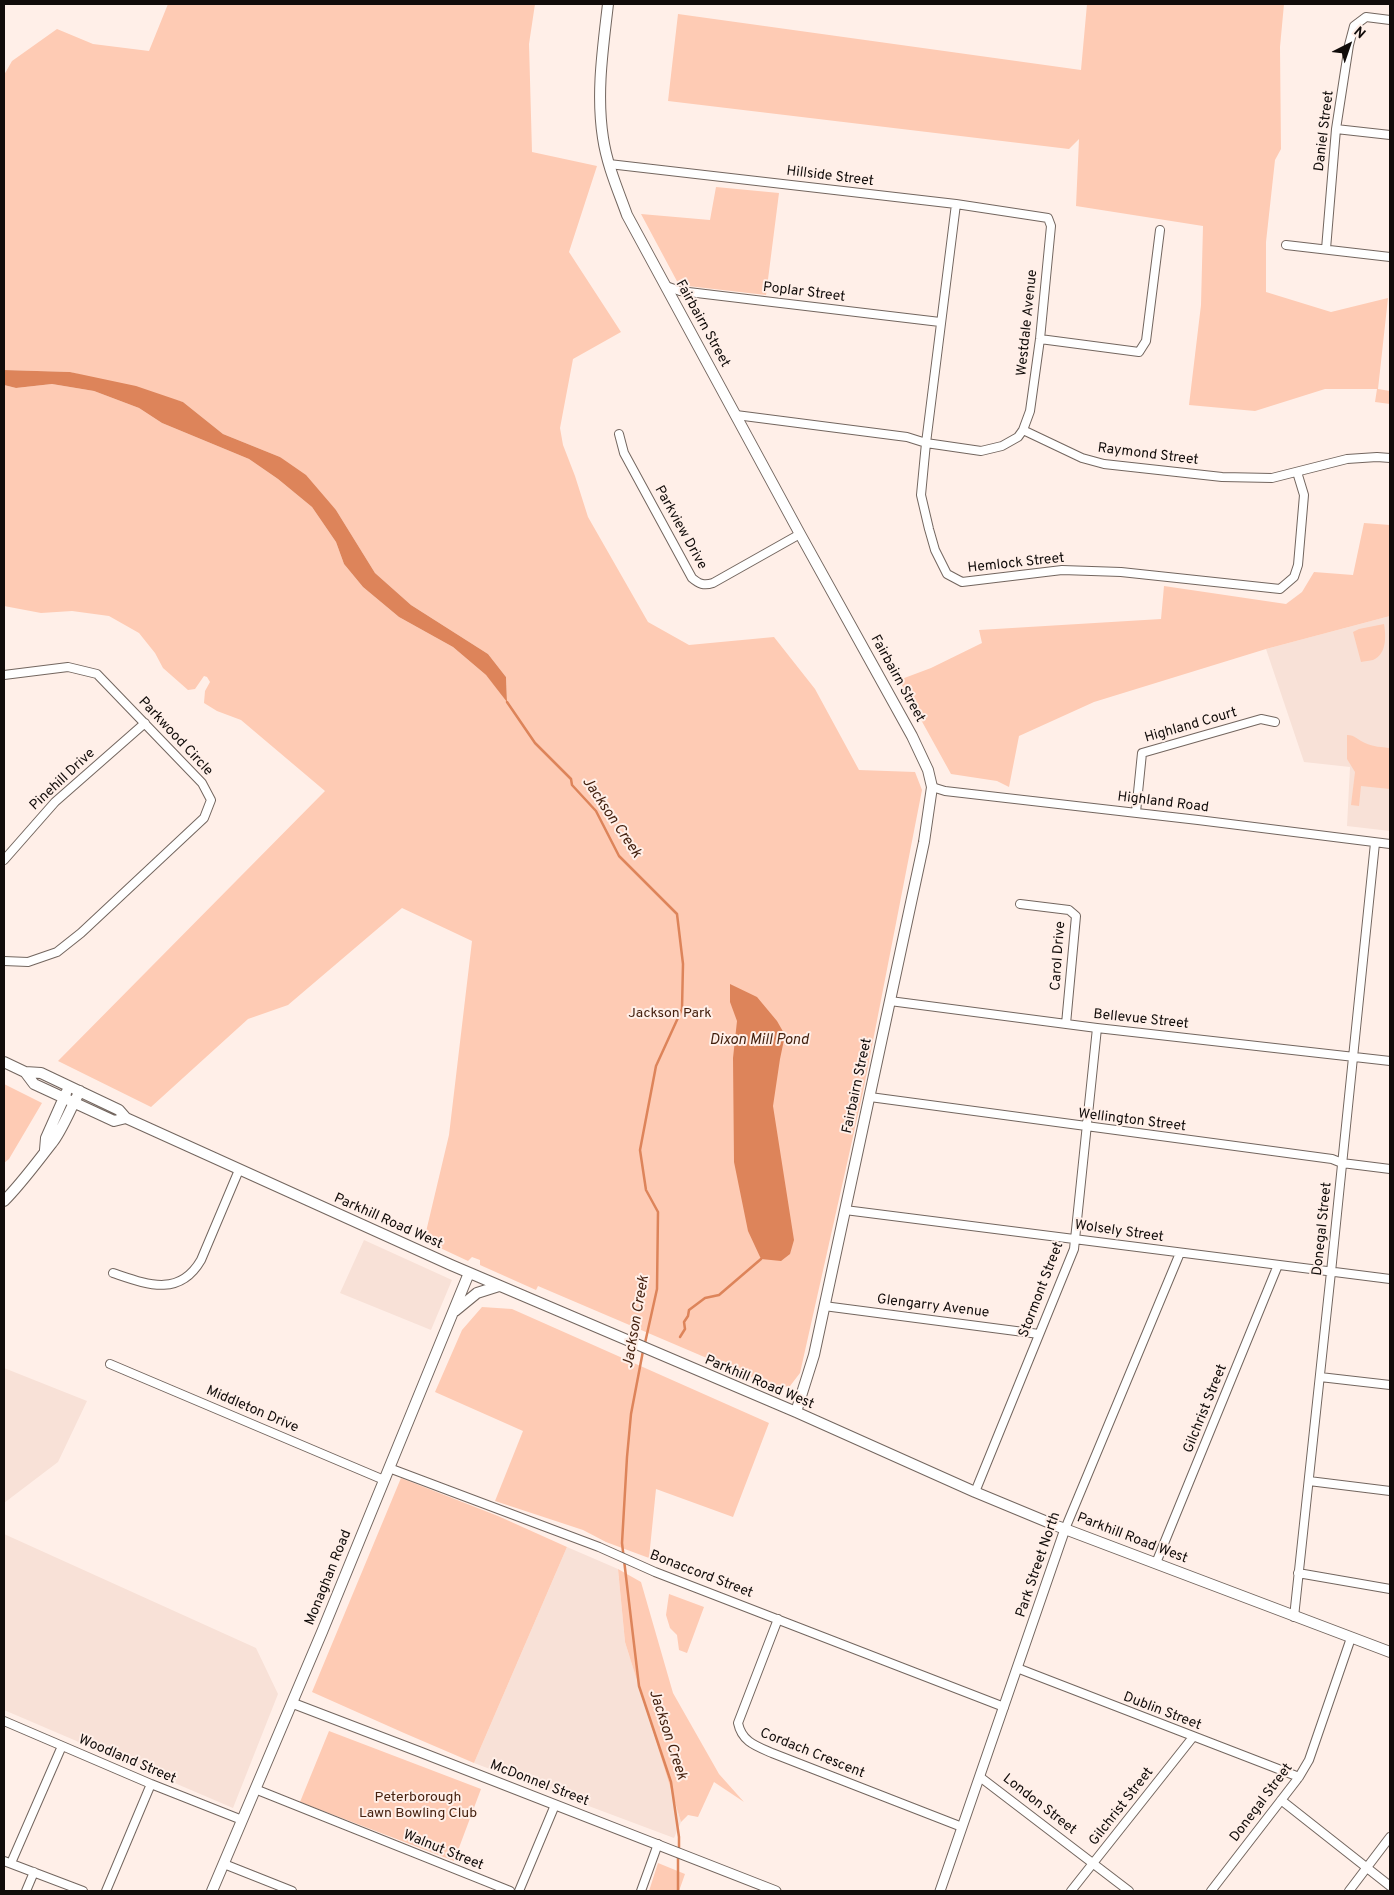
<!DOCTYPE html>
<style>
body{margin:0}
#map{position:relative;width:1394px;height:1895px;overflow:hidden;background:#ffefe8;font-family:Overpass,sans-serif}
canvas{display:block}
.frame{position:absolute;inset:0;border:5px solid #110c0a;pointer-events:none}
.north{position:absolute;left:1324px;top:20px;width:50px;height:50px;-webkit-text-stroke:4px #ffefe8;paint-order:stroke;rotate:41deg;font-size:14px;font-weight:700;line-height:20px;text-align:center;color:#110c0a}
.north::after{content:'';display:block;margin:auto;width:18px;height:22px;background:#110c0a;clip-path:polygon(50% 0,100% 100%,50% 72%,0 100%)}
</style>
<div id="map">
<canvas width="1394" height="1895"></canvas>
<div class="frame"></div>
<div class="north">N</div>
</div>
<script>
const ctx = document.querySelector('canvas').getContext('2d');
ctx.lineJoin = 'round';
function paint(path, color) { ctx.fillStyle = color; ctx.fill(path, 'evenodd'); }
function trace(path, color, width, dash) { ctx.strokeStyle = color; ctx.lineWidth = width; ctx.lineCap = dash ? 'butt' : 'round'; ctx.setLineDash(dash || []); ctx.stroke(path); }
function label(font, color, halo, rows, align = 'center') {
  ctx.font = font + ' Overpass,sans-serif'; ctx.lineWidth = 4; ctx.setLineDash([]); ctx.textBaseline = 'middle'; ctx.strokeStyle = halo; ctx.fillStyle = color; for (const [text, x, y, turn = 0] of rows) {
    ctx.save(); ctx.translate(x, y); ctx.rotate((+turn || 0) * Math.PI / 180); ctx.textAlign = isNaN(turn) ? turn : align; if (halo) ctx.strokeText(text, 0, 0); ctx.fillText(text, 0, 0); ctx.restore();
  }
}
const built = new Path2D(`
 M 1390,616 L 1390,831 L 1347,826 L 1350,767 L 1304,762 L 1266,649 Z
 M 364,1240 L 452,1280 L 431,1330 L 340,1293 Z
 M 4,1368 L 87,1401 L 58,1462 L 4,1503 Z
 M 4,1534 L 256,1648 L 278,1694 L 233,1808 L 4,1710 Z
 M 567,1547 L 618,1569 L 625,1642 L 681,1822 L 674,1838 L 474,1763 Z`);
const green = new Path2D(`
 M 168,4 L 535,4 L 529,44 L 532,152 L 597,166 L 569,252 L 621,332 L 573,359 L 560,428 L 563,445 L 575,476 L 588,517 L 648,622 L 689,645 L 774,637 L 815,689 L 859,770 L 915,772 L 922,790 L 863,1092 L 800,1373 L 790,1386 L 777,1388 L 538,1286 L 536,1290 L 480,1265 L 480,1260 L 472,1257 L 468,1261 L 436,1246 L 436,1241 L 425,1236 L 449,1135 L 472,941 L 402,908 L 288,1005 L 248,1019 L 151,1107 L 58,1061 L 325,791 L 241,720 L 217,711 L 204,703 L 205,691 L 210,682 L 207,677 L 204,676 L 195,689 L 188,690 L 163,668 L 155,653 L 139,633 L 109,616 L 72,611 L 41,613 L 4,606 L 4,385 L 16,388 L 52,384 L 94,391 L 139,408 L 162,423 L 249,459 L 278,479 L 312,507 L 336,542 L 344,564 L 363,587 L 399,617 L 453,647 L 486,675 L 507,700 L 506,677 L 488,654 L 411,605 L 375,573 L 336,510 L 280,457 L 223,434 L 183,402 L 70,372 L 4,370 L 4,75 L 12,61 L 57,29 L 93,44 L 149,51 Z
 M 1087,4 L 1284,4 L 1280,47 L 1281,149 L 1275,160 L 1266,242 L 1266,292 L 1331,312 L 1388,298 L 1378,389 L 1390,391 L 1390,404 L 1375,402 L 1377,389 L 1325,389 L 1255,411 L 1189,405 L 1201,305 L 1203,226 L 1076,206 L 1079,139 L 1069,149 L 668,101 L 678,14 L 1081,70 Z
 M 716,187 L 779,193 L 766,295 L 679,285 L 641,214 L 710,220 Z
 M 1364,523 L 1390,525 L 1390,616 L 1266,649 L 1094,702 L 1019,736 L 1009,787 L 997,781 L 951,774 L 899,680 L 931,668 L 982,643 L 979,630 L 1161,619 L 1164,586 L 1286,604 L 1302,592 L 1314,572 L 1353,575 Z
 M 1384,624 C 1386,636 1387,654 1373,660 C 1370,661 1364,661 1361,662 L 1353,632 L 1359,629 Z
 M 1347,735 C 1355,735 1358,740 1365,743 C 1373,747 1382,747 1390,748 L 1390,789 L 1361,786 L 1359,806 L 1351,805 L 1355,772 L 1347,759 Z
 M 4,1084 L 42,1103 L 9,1159 L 4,1163 Z
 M 482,1307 L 512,1309 L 769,1423 L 733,1517 L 656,1489 L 649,1558 L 606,1542 L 583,1530 L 495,1501 L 523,1431 L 435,1392 L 462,1330 Z
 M 401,1478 L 498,1516 L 567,1547 L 474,1763 L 404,1733 L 312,1692 Z
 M 618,1569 L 641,1582 L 673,1693 L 719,1774 L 744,1802 L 714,1782 L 698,1817 L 688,1815 L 681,1822 L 625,1642 Z
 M 669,1594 L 704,1607 L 687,1653 L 679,1650 L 677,1635 L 670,1628 L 666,1615 Z
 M 329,1731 L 481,1789 L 454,1861 L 300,1802 Z
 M 658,1863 L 685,1874 L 679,1891 L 649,1891 Z`);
const water = new Path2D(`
 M 4,370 L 70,372 L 136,386 L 183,402 L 223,434 L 280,457 L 306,475 L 336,510 L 375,573 L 411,605 L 488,654 L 506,677 L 507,702 L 486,675 L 453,647 L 399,617 L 363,587 L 344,564 L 336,542 L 312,507 L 278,479 L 249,459 L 162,423 L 139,408 L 94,391 L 52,384 L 16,388 L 4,385 Z
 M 730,984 L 757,997 L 777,1021 L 785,1035 L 780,1059 L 773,1106 L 794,1240 L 790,1254 L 781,1261 L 761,1259 L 748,1231 L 734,1162 L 733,1058 L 737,1021 L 730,1002 Z`);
const stream = new Path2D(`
 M 507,702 L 535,743 L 571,779 L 572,785 L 596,811 L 619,856 L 677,914 L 683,964 L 682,1009 L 656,1066 L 640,1150 L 646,1190 L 658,1212 L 657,1289 L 645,1343
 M 680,1337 L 685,1329 L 684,1322 L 688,1316 L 689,1310 L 705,1298 L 719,1295 L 761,1259
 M 643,1351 L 631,1414 L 627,1457 L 622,1543 L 639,1686 L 671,1782 L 679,1837 L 679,1850
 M 678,1891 L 678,1856`);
const minor = new Path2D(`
 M 1336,129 L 1390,135
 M 609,164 L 956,204 L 1048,218 L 1051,226 L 1040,339 L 1030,411 L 1023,430 L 1018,437 L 1002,446 L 981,451 L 926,443 L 907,437 L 736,415
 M 956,204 L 926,443 L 921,495 L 929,529 L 935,550 L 947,574 L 962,582 L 1062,570 L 1121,572 L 1280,589 L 1294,577 L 1298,565 L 1304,495 L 1297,472
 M 1286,245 L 1390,257
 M 1326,249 L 1336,129 L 1349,45 L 1354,26 L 1366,17 L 1390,20
 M 666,286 L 680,291 L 940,322
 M 1040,339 L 1139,352 L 1146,341 L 1160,230
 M 1023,430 L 1082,458 L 1104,464 L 1222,477 L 1272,478 L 1347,459 L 1377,457 L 1390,458
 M 619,434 L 624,453 L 692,578 C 699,584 704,586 713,583 L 800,534
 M 4,675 L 68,667 L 97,674 L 202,783 L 211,800 L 204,818 L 81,933 L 57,952 L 28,962 L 4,961
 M 932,787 L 945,791 L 1198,820 L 1390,844
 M 1136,812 L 1142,753 L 1261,719 L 1275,722
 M 4,860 L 55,802 L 145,723
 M 1020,904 L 1069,910 L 1076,916 L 1066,1024
 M 890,1001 L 1097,1028 L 1390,1061
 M 870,1097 L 1332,1159 L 1342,1163 L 1390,1169
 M 845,1210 L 1390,1279
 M 113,1273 C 146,1284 179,1298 201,1260 L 239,1170
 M 824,1306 L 1039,1334
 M 110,1364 L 384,1480
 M 1320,1377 L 1390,1385
 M 389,1468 L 599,1547 L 655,1572 L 1004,1707
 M 1309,1481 L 1390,1491
 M 975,1492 L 1074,1249 L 1097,1028
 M 1065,1529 L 1180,1253
 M 1156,1563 L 1278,1265
 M 1298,1573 L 1390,1589
 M 1294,1617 L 1331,1272 L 1375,843
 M 778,1619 L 738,1723 C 742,1742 756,1746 772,1753 L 962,1827
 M 1017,1668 L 1299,1777
 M 4,1721 L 151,1784 L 242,1820
 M 980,1777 L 1129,1891
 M 255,1789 L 510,1891
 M 1281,1800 L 1390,1886
 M 4,1861 L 83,1891
 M 11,1863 L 62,1746
 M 224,1864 L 292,1891
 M 26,1891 L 34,1872
 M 106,1891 L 151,1784
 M 519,1891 L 555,1805
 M 641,1891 L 658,1844
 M 1071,1891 L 1193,1737
 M 1211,1891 L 1299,1777 L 1309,1760 L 1351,1638
 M 1349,1891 L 1390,1837`);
const tertiary = new Path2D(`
 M 292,1703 L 420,1752 L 776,1891
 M 940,1891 L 1065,1529`);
const secondary = new Path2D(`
 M 608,4 C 603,48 596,93 603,138 C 607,165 618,190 627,215 L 800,534 L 912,736 L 928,770 L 932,787 L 924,842 L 814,1355 L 796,1412
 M 4,1062 L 25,1072 L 41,1073 L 119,1110 L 126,1118 L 451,1265 L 796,1412 L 975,1492 L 1057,1526 L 1390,1652
 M 25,1072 L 34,1084 L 114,1121 L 126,1118
 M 45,1150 L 46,1138 L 66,1093
 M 4,1201 C 21,1184 37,1162 52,1143 C 62,1131 72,1105 80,1091
 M 455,1311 L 477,1293 L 499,1286
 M 212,1891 L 322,1632 L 469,1273`);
const streetNames = [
 ["Daniel Street",1325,131,-83],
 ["Hillside Street",830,177,7],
 ["Poplar Street",804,293,7],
 ["Westdale Avenue",1028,323,-84],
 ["Fairbairn Street",702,324,61],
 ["Raymond Street",1148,455,7],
 ["Parkview Drive",680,528,61],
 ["Hemlock Street",1016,564,-6],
 ["Fairbairn Street",897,679,61],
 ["Highland Court",1191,726,-16],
 ["Parkwood Circle",175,737,47],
 ["Pinehill Drive",63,780,-43],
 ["Highland Road",1163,803,7],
 ["Carol Drive",1059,956,-86],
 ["Bellevue Street",1141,1020,6],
 ["Fairbairn Street",858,1086,-78],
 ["Wellington Street",1132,1121,7],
 ["Parkhill Road West",388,1222,24],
 ["Donegal Street",1323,1229,-84],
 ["Wolsely Street",1119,1232,8],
 ["Stormont Street",1042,1290,-69],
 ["Glengarry Avenue",933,1307,7],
 ["Parkhill Road West",759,1383,23],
 ["Gilchrist Street",1206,1409,-68],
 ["Middleton Drive",252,1410,23],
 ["Parkhill Road West",1132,1539,21],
 ["Park Street North",1039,1565,-71],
 ["Bonaccord Street",701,1575,21],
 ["Monaghan Road",329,1578,-68],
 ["Dublin Street",1162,1712,21],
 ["Cordach Crescent",812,1754,22],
 ["Woodland Street",127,1760,23],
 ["McDonnel Street",539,1784,21],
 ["Donegal Street",1262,1803,-53],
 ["London Street",1039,1805,38],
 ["Gilchrist Street",1122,1807,-52],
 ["Walnut Street",443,1851,22]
];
const parkNames = [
 ["Jackson Park",670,1014],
 ["Peterborough",418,1798],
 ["Lawn Bowling Club",418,1814]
];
const waterNames = [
 ["Jackson Creek",611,818,56],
 ["Dixon Mill Pond",759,1041],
 ["Jackson Creek",637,1322,-80],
 ["Jackson Creek",667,1735,72]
];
paint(built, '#f8e1d7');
paint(green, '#fecbb4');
paint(water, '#dd845a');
trace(stream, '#dd845a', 2.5);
trace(minor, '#73665f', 10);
trace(tertiary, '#73665f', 11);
trace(secondary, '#73665f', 12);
trace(minor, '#fff', 8);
trace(tertiary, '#fff', 9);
trace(secondary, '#fff', 10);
label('14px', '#110c0a', '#ffefe8', streetNames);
label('14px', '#45210f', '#ffefe8', parkNames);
label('italic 15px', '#421f0d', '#ffefe8', waterNames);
</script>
